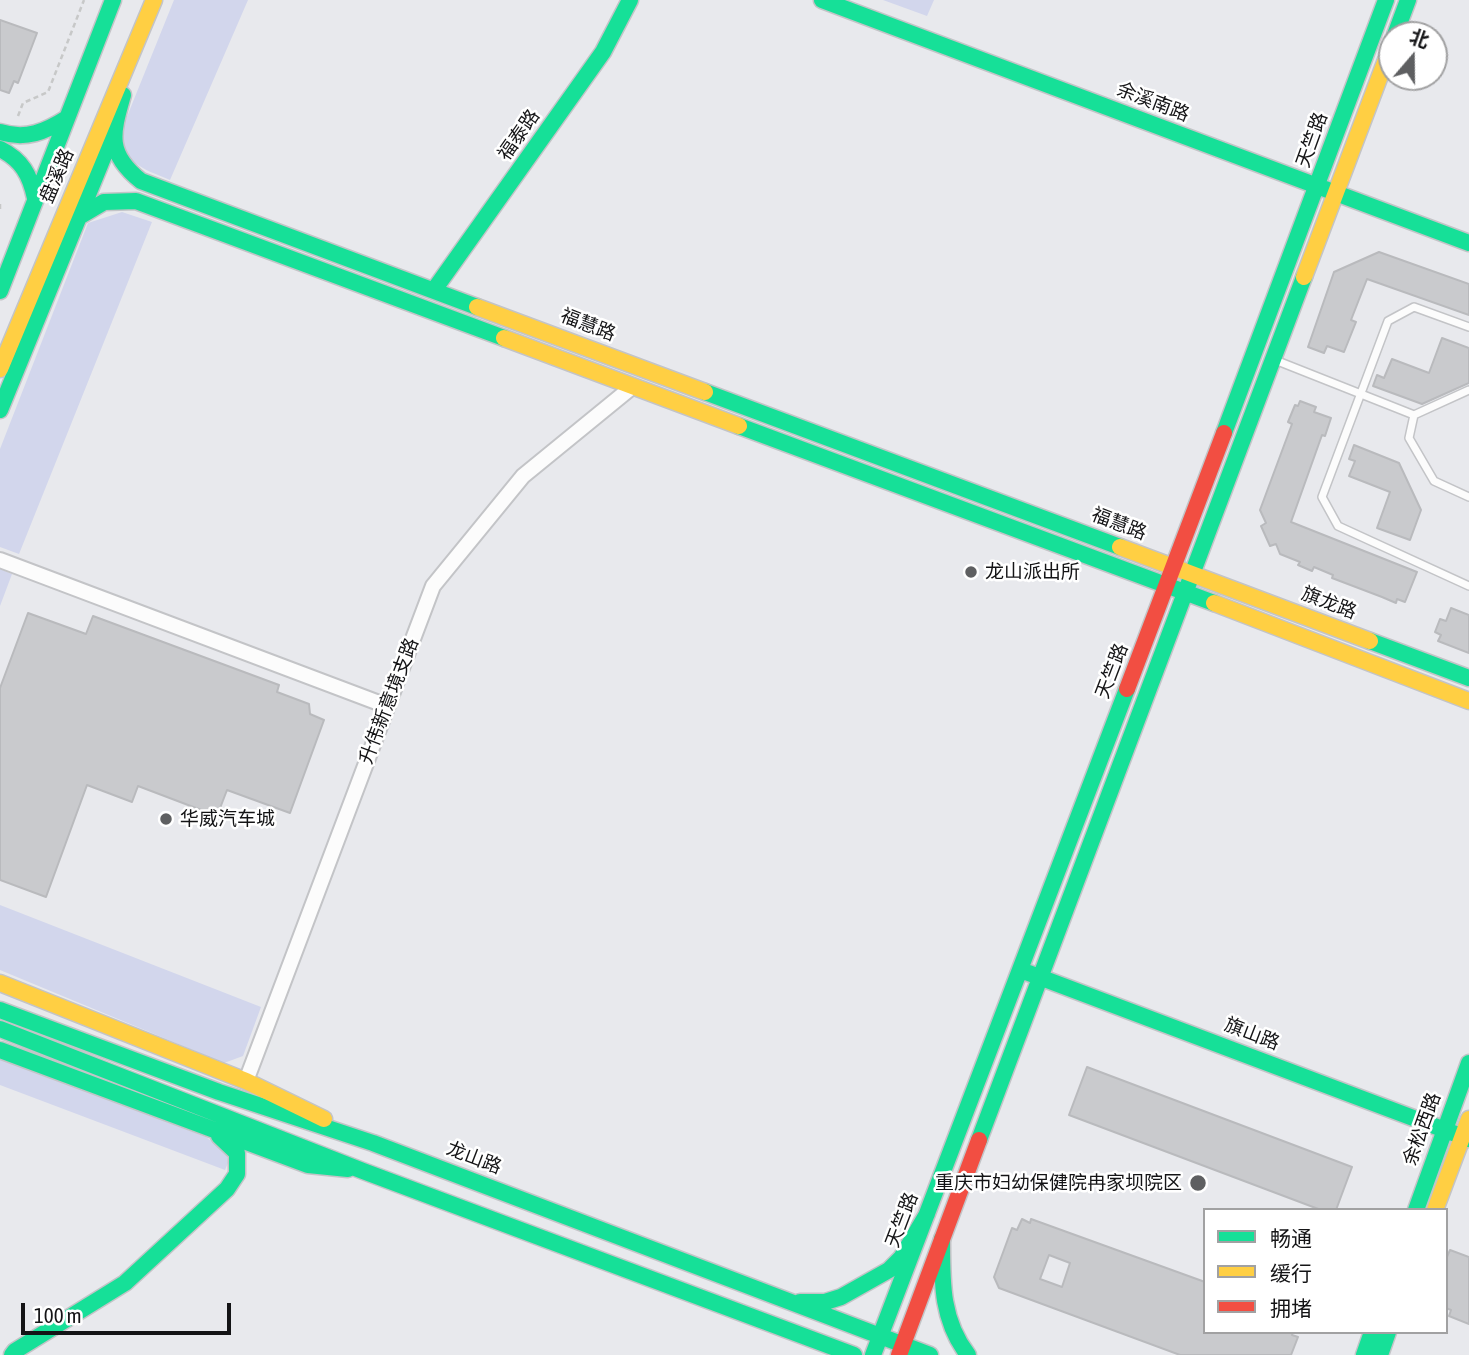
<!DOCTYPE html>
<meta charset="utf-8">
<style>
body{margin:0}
#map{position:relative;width:1469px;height:1355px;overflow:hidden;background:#e8e9ed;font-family:"Asap Condensed","Noto Sans SC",sans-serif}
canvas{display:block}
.legend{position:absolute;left:1203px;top:1208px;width:245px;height:126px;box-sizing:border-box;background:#fff;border:2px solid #a1a1a2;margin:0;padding:9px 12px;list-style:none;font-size:21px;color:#141416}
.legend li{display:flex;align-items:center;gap:14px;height:35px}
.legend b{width:35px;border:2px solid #a1a1a2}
.north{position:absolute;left:1378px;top:21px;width:70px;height:70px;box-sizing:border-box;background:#fff;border:2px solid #a1a1a2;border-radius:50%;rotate:20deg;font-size:19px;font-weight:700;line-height:28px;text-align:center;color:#141416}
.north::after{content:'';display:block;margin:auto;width:24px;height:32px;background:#5e5f61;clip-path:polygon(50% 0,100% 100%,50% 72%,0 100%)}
.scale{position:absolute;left:21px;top:1303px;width:210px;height:32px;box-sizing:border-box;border:4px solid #141416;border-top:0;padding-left:9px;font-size:21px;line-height:24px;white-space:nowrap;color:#141416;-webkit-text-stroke:5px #fff;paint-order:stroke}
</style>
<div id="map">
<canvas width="1469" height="1355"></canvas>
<ul class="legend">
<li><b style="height:9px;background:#16e098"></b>畅通</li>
<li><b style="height:9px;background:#ffcf43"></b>缓行</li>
<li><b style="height:9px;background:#f24e42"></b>拥堵</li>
</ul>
<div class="north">北</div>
<div class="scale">100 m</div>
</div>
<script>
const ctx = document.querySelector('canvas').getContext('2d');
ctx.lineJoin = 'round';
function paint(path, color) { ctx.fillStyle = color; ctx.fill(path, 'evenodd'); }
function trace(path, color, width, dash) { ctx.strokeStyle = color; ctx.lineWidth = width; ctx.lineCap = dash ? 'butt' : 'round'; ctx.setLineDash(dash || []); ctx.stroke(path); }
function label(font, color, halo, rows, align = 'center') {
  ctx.font = font + ' "Asap Condensed","Noto Sans SC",sans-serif'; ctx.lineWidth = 5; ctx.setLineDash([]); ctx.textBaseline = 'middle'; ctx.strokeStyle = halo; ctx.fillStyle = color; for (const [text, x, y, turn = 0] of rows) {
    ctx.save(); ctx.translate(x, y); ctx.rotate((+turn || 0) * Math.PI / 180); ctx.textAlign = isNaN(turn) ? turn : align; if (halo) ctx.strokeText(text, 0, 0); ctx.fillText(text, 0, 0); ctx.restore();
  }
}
const green = new Path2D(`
 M 174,0 L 248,0 L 170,180 C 142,168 122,164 122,129 Z
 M 883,0 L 934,0 L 927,16 Z
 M 122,212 L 152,222 L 19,554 L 0,547 L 0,449 L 88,223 Z
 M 0,569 L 12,574 L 0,606 Z
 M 0,905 L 261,1007 L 243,1056 L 224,1063 L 0,970 Z
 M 0,1058 L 206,1137 L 227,1153 L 228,1163 L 225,1170 L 0,1085 Z`);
const building = new Path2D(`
 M 0,20 L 37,33 L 18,83 L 14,81 L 9,93 L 0,90 Z
 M 1379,252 L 1469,284 L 1469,315 L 1367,279 L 1351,320 L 1356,322 L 1344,352 L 1327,346 L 1324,353 L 1308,347 L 1334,272 Z
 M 1442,338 L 1469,348 L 1469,383 L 1422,404 L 1373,386 L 1377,375 L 1384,378 L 1392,359 L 1429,373 Z
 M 1300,401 L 1316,407 L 1314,412 L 1331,418 L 1325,436 L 1322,435 L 1291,522 L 1417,572 L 1405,602 L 1397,599 L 1396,603 L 1382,597 L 1332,578 L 1333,575 L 1314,567 L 1312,571 L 1298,565 L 1300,562 L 1280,554 L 1276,544 L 1270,546 L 1261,526 L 1266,523 L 1260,510 L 1292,424 L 1288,422 L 1295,405 L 1298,406 Z
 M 1354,445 L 1399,463 L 1421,510 L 1410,540 L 1377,528 L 1390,492 L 1349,476 L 1355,461 L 1349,459 Z
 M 1451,608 L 1469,615 L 1469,653 L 1438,641 L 1441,635 L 1435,632 L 1440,619 L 1446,621 Z
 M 28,613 L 86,634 L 93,616 L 279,685 L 277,692 L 309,704 L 310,714 L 324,720 L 290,813 L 227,790 L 217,816 L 138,786 L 132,802 L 87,785 L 46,897 L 0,880 L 0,688 Z
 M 1087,1067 L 1352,1167 L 1336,1210 L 1321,1210 L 1069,1115 Z
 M 1022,1219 L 1030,1223 L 1031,1219 L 1205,1282 L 1205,1332 L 1293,1332 L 1292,1335 L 1298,1337 L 1291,1355 L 1180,1355 L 999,1288 L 994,1277 L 1012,1228 L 1017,1230 ZM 1049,1255 L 1070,1263 L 1062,1287 L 1040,1279 Z
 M 1450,1250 L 1469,1257 L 1469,1324 L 1449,1316 L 1451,1310 L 1446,1308 L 1446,1259 Z`);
const path = new Path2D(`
 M 18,116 L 23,103 L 48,92 L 84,0
 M 0,204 L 0,210`);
const lane = new Path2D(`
 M 1469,327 L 1414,307 L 1388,321 L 1322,497 L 1338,526 L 1469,586
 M 1275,360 L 1414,415 L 1469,390
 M 1414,415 L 1409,438 L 1434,481 L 1469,497`);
const street = new Path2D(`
 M 0,560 L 387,706
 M 246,1081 L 433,586 L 523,476 L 632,387`);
const fast = new Path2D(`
 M 822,0 L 1469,243
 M 1395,35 L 1408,0
 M 123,95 C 112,134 106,153 141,181 L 477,307
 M 0,132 C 26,140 45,132 67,118
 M 0,149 C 22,160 30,175 35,198
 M 77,218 L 104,202 L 136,201 L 504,338
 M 434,290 L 603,52 L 630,0
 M 0,291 L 113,0
 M 705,392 L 1120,547
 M 0,410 L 112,136
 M 739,426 L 1214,603
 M 1224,433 L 1386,0
 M 1370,641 L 1469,678
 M 1026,972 L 1469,1139
 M 0,1010 L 219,1092 L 373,1143 L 930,1355
 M 0,1029 L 363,1171 L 854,1355
 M 0,1050 L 308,1165 L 348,1169
 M 979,1140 L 1304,277
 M 1416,1210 L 1469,1063
 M 942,1239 C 942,1281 941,1320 968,1355
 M 800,1302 L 825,1302 L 841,1297 L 889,1270 L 901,1258 L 927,1214
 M 12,1355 L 15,1351 L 125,1283 L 227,1189 L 237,1174 L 237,1153 L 219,1136
 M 873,1355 L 1127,689
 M 1364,1355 L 1372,1332
 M 1380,1355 L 1388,1332`);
const slow = new Path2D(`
 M 1304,277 L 1392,44
 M 477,307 L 705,392
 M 504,338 L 739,426
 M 0,369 L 154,0
 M 1120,547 L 1370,641
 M 1214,603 L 1469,701
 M 0,983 L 246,1081 L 324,1119
 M 1435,1210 L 1469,1119`);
const jam = new Path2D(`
 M 1127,689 L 1224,433
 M 899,1355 L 979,1140`);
const markers = [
 [971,572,7,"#5e5f61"],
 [166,819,7,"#5e5f61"],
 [1198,1183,9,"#5e5f61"]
];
const streetNames = [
 ["余溪南路",1153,102,21],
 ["福泰路",519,135,-55],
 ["天竺路",1312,140,-70],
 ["盘溪路",57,176,-67],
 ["福慧路",588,325,21],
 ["福慧路",1119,524,21],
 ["旗龙路",1329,603,21],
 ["天竺路",1112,671,-69],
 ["升伟新意境支路",389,701,-69],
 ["旗山路",1252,1034,21],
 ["余松西路",1422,1129,-70],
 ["龙山路",474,1158,21],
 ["天竺路",902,1220,-69]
];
const poiNames = [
 ["龙山派出所",985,572],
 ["华威汽车城",180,819],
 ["重庆市妇幼保健院冉家坝院区",1182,1183,"right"]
];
paint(green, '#d2d6ec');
paint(building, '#c9cacd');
trace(building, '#b9babd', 2);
trace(lane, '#c3c4c7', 10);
trace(street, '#c3c4c7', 18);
trace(fast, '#c3c4c7', 19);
trace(slow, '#c3c4c7', 19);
trace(jam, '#c3c4c7', 19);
trace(path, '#c7c8c8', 2.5, [5, 3.5]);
trace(lane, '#fcfcfc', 7);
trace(street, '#fcfcfc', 14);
trace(fast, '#16e098', 16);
trace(slow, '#ffcf43', 16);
trace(jam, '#f24e42', 16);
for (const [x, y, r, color] of markers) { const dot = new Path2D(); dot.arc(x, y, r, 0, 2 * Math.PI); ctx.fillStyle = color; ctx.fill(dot); trace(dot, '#fff', 2.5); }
label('19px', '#141416', '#fff', streetNames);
label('19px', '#141416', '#fff', poiNames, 'left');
</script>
